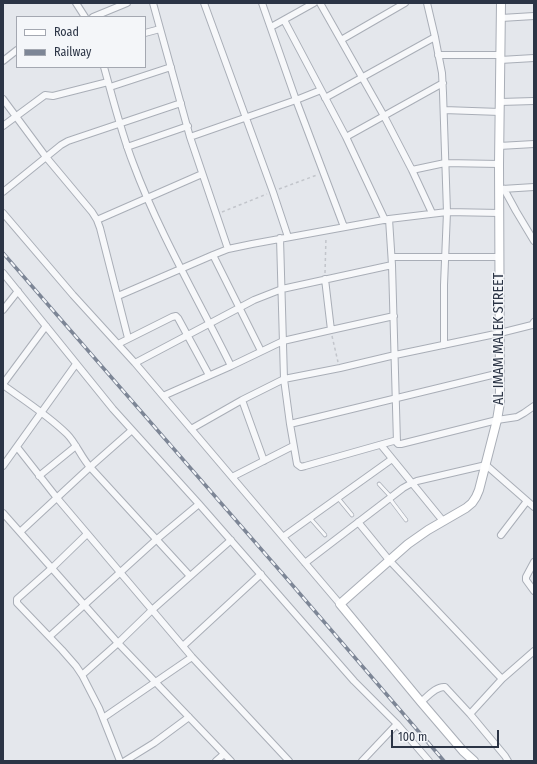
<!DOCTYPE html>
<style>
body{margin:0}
#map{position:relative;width:537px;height:764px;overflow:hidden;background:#e4e7ec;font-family:"Fira Sans Condensed",sans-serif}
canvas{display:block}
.frame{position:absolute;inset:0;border:4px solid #2b3445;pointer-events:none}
.legend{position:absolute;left:16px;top:16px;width:130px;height:52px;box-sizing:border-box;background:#f4f6f9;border:1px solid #a4a8b1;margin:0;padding:5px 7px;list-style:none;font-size:12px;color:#2b3445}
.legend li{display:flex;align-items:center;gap:8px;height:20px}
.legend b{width:20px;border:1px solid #a4a8b1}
.scale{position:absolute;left:391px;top:730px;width:108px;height:18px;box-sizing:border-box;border:2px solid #2b3445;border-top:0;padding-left:5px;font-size:12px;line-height:14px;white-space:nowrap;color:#2b3445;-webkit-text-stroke:3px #f4f6f9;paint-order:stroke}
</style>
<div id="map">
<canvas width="537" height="764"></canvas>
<div class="frame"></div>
<ul class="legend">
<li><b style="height:5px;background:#fff"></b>Road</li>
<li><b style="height:5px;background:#7d8696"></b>Railway</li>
</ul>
<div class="scale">100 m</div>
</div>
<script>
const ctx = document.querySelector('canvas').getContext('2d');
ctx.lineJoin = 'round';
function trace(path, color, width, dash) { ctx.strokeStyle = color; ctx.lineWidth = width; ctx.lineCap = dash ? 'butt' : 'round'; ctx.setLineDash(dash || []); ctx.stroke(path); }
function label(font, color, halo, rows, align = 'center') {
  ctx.font = font + ' "Fira Sans Condensed",sans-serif'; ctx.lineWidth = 3; ctx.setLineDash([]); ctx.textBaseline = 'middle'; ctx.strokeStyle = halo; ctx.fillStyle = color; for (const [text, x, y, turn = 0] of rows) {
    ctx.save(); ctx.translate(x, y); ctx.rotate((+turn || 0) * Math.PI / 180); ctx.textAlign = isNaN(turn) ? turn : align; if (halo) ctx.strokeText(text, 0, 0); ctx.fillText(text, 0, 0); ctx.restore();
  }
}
const path = new Path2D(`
 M 279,189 L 317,175
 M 222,212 L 267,194
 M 325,273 L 326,237
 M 332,336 L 338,362`);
const lane = new Path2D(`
 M 379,484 L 391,497
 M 338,498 L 352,515
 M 390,499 L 406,520
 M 310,518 L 325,535`);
const street = new Path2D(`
 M 76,3 L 85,17
 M 153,3 L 190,137 L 228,249
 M 204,3 L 273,192 L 288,237
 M 262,3 L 296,100 L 344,227
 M 320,3 L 384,116 L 412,170 L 432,213
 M 427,3 L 435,37 L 442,73 L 443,93 L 447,212 L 444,285 L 444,345
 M 93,17 L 127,3
 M 501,18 L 534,16
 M 284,20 L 346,137 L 385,220
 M 271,27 L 314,3
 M 145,33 L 160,29
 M 341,40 L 405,3
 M 438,55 L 500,55
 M 500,60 L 534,58
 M 3,61 L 17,50
 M 104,67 C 113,99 121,132 133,163 C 159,233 198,299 231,366
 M 110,87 L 171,67
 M 325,98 L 435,37
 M 3,99 L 46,157 L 92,212 L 97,220 L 100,228 L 128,338
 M 500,102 L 534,101
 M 444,110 L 500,112
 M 3,126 L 45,95 L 53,96 L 108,82
 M 190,137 L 296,100 L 321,90
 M 346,137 L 443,83
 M 499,146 L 534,144
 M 127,147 L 188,126
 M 412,170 L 445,163 L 499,164
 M 502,189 L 534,187
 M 504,189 L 516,211 L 534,241
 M 3,192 L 61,145 L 68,141 L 181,103
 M 3,213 L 73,295 L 135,363 L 340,604
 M 389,219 L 392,265 L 397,443 L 398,444 L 401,444 L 497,420 L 517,417 L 524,413 L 534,406
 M 97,220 L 202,174
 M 280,238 L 284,379 L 290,424 L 297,464 L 301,467 L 305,466 L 397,440
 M 213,255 L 261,351
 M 392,257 L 500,257
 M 3,273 L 113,409 L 199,504 L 354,681 L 397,724 L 429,761
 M 325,279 L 331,330
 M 118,296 L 213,255 L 228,249 L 252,244 L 389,219 L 447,212 L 500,213
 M 3,310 L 18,291
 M 118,344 L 172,317 L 176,316 L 178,318 L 209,375
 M 135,363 L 254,300 L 282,289 L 392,265
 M 3,384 L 46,326
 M 3,385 C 24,400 49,416 67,434 C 76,443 81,457 90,467 L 190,576
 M 163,396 L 231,366 L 283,341 L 331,330 L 394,316
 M 242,400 L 264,461
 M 290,424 L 500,373
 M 191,429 L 242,400 L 284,379 L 340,368 L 395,355 L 500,333 L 532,325 L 534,322
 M 381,445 L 443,521
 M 17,447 L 57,498 L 192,657 L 289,761
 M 3,466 L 76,364
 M 39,476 L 76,446
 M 232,477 L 293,446
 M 3,513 L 118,643 L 231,761
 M 358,522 L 389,560 L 502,679
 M 20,532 L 90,467 L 132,430
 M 87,534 L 52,568 L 17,599 L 17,603 L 62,650 L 76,666 L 82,675 L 99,708 L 120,761
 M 501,535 L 527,501
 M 283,537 L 392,459
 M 534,562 L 526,577 L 526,580 L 534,591
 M 305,563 L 403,488 L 412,483 L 417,481 L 486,465 L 534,507
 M 50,636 L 157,539 L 199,504
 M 183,646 L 261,574
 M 82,675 L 118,643 L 152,610 L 231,540
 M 421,702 C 427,697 436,686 445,687 L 470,714 L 505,756 L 508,761
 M 470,714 L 502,679 L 534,651
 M 103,718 L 192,657
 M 125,761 L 154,743 L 189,717
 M 216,761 L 224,754
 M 362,761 L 397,724`);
const secondary = new Path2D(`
 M 474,761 L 463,751 L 421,702 L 340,604 L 408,544 L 428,530 L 466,508 L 472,503 L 476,497 L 479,490 L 497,420 L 500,402 L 499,164 L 501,3`);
const rail = new Path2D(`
 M 3,253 L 288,580 L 444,761`);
const streetNames = [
 ["AL IMAM MALEK STREET",499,339,-90]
];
trace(lane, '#a9aeb7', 4.5);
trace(street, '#a9aeb7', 8);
trace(secondary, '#a9aeb7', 10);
trace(path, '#c2c5cb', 1.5, [3, 3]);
trace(lane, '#f7f8fa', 3);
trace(street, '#f7f8fa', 6);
trace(secondary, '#fff', 8);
trace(rail, '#7d8696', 3.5);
trace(rail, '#f4f6f9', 2, [6]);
label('14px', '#2b3445', '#f4f6f9', streetNames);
</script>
